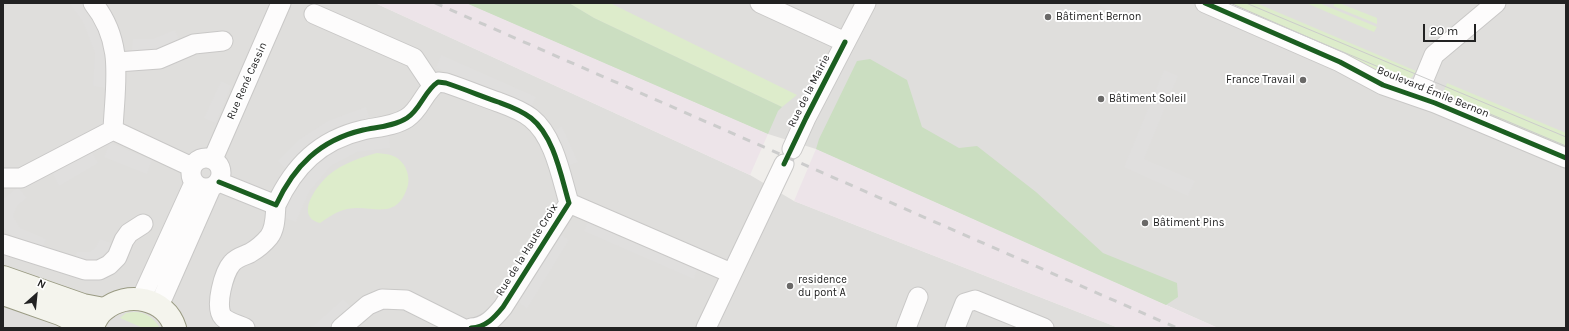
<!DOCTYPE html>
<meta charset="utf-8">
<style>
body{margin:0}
#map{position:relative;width:1569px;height:331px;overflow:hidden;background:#f0eeeb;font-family:Karla,sans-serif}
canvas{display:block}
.frame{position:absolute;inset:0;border:4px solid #222;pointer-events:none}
.north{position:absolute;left:16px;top:275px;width:40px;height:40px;-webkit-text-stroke:3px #fff;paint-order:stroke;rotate:27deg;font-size:11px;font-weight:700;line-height:16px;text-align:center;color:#222}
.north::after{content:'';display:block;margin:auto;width:14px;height:18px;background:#222;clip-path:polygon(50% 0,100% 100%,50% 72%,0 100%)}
.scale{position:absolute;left:1423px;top:24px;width:53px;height:18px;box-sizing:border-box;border:2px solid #222;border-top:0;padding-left:5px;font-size:12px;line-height:14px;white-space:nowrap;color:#222;-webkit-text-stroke:3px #fff;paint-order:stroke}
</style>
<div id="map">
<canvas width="1569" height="331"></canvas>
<div class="frame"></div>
<div class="north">N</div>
<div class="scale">20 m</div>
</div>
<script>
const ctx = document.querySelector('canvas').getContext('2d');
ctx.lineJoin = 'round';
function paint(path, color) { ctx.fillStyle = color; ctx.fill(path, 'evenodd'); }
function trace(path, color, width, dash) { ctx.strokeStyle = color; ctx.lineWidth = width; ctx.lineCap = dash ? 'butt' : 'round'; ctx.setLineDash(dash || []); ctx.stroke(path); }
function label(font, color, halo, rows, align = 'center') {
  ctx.font = font + ' Karla,sans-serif'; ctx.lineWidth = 4; ctx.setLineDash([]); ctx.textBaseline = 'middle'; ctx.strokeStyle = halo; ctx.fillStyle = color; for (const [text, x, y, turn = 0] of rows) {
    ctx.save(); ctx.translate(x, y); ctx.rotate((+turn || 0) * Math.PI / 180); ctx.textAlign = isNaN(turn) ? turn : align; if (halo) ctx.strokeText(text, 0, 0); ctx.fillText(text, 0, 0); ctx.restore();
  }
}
const residential = new Path2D(`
 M 3,3 L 375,3 L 750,175 L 794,201 L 1119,328 L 3,328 Z
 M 466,3 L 1566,3 L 1566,328 L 1218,328 L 816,149 L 768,134 Z`);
const industrial = new Path2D(`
 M 375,3 L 466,3 L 768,134 L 750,175 Z
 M 816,149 L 1166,305 L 1218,328 L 1119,328 L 794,201 Z`);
const grass = new Path2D(`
 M 569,3 L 610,3 L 797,95 L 782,107 L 594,18 Z
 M 1218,3 L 1256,3 L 1416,71 L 1412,77 L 1404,82 Z
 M 1306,3 L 1319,3 L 1377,27 L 1374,32 Z
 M 1335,3 L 1339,3 L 1377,18 L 1377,24 L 1333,6 Z
 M 1447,83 L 1566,133 L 1566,150 L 1441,98 Z
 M 377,153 C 389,154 397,155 404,165 C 409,174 410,182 406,191 C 394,221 371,204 347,209 C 337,211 329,217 320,223 C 292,216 320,180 334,171 C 347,162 362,157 377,153 Z
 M 134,312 C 146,312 154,318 160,328 L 143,328 L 120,318 L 126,313 Z`);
const forest = new Path2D(`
 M 466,3 L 569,3 L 594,18 L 782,107 L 778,111 L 768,134 Z
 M 870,59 L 907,80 L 922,127 L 959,148 L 977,146 L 1036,192 L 1103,253 L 1177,283 L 1178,297 L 1166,305 L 816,149 L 819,139 L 857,61 Z`);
const parking = new Path2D(`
 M 69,3 L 85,3 L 108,48 L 108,88 L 93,86 L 95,53 L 83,22 Z
 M 1094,3 L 1142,3 L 1136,18 L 1125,17 Z
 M 175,30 L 180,42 L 153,51 L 132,51 L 133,39 L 153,39 Z
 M 441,55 L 536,97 L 531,108 L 436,68 Z
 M 1164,70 L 1178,76 L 1144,159 L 1195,181 L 1188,196 L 1124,167 Z
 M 221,81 L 231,86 L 216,123 L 204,118 Z
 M 366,107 L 371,121 L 287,171 L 278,161 L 300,139 L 328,121 Z
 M 562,126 L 578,162 L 567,166 L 551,133 Z
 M 389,133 L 390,148 L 357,152 L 332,165 L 309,192 L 296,222 L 281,216 L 294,186 L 321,157 L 352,140 Z
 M 110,143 L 152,160 L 147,174 L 104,157 Z
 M 91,150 L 98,163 L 59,186 L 52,172 Z
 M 18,187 L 27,198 L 17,206 L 13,216 L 20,228 L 46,239 L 42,250 L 14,239 L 3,227 L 4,198 Z
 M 589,219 L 698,266 L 694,279 L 584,231 Z
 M 558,233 L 569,240 L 527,309 L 516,300 Z
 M 100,239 L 111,243 L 109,253 L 101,261 L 74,261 L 77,252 L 89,252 L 95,248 Z
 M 343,299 L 353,308 L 331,328 L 309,328 L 314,325 Z`);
const minor = new Path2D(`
 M 93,3 C 125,43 115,83 113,130
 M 760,3 L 845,42
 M 1205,3 L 1340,62 L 1383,85 L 1435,103 L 1566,158
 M 314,14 L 414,58 L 432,85
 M 117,62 L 159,59 L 194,44 L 223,41
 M 1417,96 L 1434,55 L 1496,3
 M 113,130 L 192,167
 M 792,149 L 806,118 L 866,3
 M191 173a15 15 0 1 1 30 0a15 15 0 1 1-30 0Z
 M 213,159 L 281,3
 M 3,178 L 21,178 L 113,130
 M 219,182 L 276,205 C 294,166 320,140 363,130 C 377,127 395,126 407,118 C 421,109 424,91 438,82 L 446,83 C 464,89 481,96 498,102 C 509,106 521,110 531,118 C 554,136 561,176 569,203 L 503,307 C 494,318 486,327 471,328
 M 569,203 L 731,273
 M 3,244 L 85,270 L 99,270 L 109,265 L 117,257 L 124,240 L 129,233 L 143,224
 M 141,299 L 194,183
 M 159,306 L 211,188
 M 245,328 C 239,325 227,322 223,317 C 214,307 224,272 232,263 C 237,257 244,256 250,253 C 257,249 264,243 269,237 C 276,228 275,215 276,205
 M 341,328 L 368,305 L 382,299 L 406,300 L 462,328
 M 706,328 L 784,164
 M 906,328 L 918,297
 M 955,328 L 965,303 L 975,300 L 1044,328`);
const secondary = new Path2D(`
 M 3,277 L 83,305 L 104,309
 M 3,294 L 60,314 L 89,328
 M 92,328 C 95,322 98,314 104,310 C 127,290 166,298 175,328`);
const tram = new Path2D(`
 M 1227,3 L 1566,146
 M 1246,3 L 1566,137`);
const rail = new Path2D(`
 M 435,3 L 1177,328`);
const cycleway = new Path2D(`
 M 1205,3 L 1340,62 L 1383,85 L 1435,103 L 1566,158
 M 784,164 L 806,118 L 845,42
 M 219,182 L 276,205 C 294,166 320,140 363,130 C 377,127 395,126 407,118 C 421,109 424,91 438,82 L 446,83 C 464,89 481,96 498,102 C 509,106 521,110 531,118 C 554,136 561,176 569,203 L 503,307 C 494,318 486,327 471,328`);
const markers = [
 [1048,17,4,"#6a6968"],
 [1303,80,4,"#6a6968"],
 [1101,99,4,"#6a6968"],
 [1145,223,4,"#6a6968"],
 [790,286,4,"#6a6968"]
];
const poiNames = [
 ["Bâtiment Bernon",1056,17],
 ["France Travail",1295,80,"right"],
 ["Bâtiment Soleil",1109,99],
 ["Bâtiment Pins",1153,223],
 ["residence",798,280],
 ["du pont A",798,293]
];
const streetNames = [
 ["Rue René Cassin",247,81,-66],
 ["Rue de la Mairie",809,91,-63],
 ["Boulevard Émile Bernon",1433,92,22],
 ["Rue de la Haute Croix",527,250,-58]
];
paint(residential, '#dfdedc');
paint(industrial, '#ede4e9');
paint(grass, '#ddeccb');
paint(forest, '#cbdec1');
paint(parking, '#e0dfde');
trace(minor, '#c9c8c7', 21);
trace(secondary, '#999a82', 24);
trace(minor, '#fdfcfc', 19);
trace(secondary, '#f4f4ed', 22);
trace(tram, '#ccc', 1);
trace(rail, '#ccc', 3, [8, 8]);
trace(cycleway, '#1b5e20', 5);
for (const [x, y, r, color] of markers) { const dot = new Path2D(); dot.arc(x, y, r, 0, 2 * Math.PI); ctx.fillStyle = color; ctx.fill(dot); trace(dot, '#fff', 1.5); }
label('11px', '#222', '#fff', poiNames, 'left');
label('11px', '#222', '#fff', streetNames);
</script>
